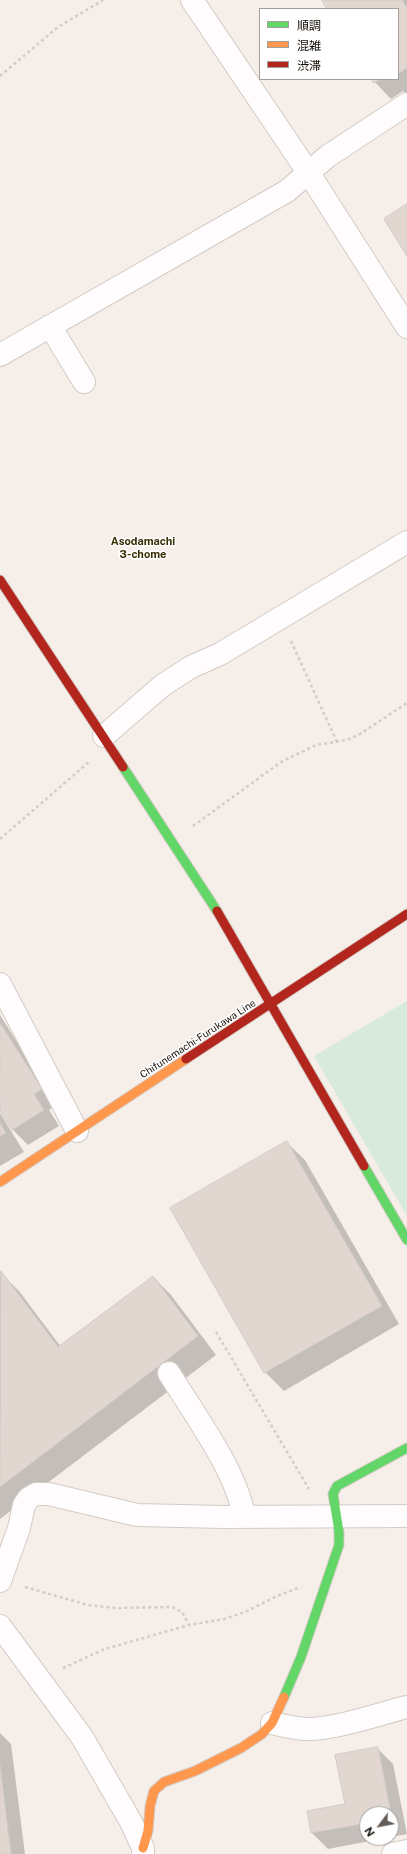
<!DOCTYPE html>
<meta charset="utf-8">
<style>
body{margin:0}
#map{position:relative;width:407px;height:1854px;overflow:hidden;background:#f6eee9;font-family:"Public Sans","Noto Sans JP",sans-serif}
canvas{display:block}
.legend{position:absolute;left:259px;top:8px;width:140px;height:72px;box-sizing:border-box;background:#fff;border:1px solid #a29f9c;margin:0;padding:5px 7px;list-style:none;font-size:12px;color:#160e08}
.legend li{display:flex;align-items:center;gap:8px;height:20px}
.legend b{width:20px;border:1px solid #a29f9c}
.north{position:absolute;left:359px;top:1806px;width:40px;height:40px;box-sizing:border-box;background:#fff;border:1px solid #a29f9c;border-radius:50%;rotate:238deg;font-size:11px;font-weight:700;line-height:16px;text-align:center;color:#160e08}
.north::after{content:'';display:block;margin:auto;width:14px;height:18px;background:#645c57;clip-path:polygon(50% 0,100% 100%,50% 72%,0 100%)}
</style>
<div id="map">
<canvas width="407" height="1854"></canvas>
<ul class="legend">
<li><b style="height:5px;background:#63d668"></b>順調</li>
<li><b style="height:5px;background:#ff974d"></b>混雑</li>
<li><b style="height:5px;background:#b3261e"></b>渋滞</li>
</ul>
<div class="north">N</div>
</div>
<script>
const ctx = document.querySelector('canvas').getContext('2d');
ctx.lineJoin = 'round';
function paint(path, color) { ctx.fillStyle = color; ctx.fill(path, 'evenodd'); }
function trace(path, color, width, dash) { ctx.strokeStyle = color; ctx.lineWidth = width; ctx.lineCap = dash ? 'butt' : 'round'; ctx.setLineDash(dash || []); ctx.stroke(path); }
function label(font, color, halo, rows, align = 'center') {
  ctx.font = font + ' "Public Sans",sans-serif'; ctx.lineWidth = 3; ctx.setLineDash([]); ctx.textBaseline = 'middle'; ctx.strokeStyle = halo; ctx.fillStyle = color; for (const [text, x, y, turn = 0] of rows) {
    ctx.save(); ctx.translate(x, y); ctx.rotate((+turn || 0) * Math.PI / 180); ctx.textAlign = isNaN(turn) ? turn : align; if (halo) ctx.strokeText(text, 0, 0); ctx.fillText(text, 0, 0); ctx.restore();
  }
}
const green = new Path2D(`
 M 407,1001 L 407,1216 L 314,1056 Z`);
const shadow = new Path2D(`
 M 323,0 L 407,0 L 407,94 L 403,91 L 391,99 L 372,79 L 398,79 L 398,9 L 328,9 Z
 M 0,1015 L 57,1105 L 49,1110 L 59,1126 L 28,1145 L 12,1129 L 0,1109 L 0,1106 L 3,1104 L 0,1099 Z
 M 0,1113 L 24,1152 L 0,1166 Z
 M 286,1142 L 305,1160 L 399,1324 L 284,1391 L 265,1372 Z
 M 0,1273 L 19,1291 L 61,1347 L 153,1277 L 171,1295 L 216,1355 L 0,1519 Z
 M 0,1733 L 11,1744 L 25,1854 L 0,1854 Z
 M 377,1748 L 393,1764 L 407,1834 L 391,1837 L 391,1814 L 367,1814 L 367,1838 L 386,1838 L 328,1849 L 312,1833 L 309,1812 L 346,1805 Z`);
const building = new Path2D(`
 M 322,0 L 402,0 L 407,8 L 407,68 L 398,74 L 398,9 L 327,9 Z
 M 371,79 L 381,79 L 374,83 Z
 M 407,204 L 407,256 L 384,219 Z
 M 0,1023 L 42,1089 L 34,1094 L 44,1110 L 12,1130 L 0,1111 L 0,1104 L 2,1103 L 0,1101 Z
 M 0,1123 L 6,1133 L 0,1136 Z
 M 287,1141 L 382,1306 L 264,1373 L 170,1208 Z
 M 1,1271 L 58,1347 L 153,1276 L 198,1336 L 0,1487 Z
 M 378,1747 L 391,1814 L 367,1814 L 367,1823 L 311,1833 L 307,1811 L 345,1804 L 335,1755 Z
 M 0,1765 L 11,1854 L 0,1854 Z`);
const path = new Path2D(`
 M 0,76 L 58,27 L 103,0
 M 291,641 L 337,742
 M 193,826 L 281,762 L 316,745 L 347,740 L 360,734 L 407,703
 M 0,839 L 90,761
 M 216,1332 L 309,1489
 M 25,1587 L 88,1605 L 116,1608 L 172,1607 L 182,1612 L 189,1625
 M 63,1668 L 105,1649 L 189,1625 L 224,1619 L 245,1612 L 277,1596 L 298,1588`);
const street = new Path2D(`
 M 192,0 L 308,172 L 407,327
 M 50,326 L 84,382
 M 0,355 L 287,191 L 328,156 L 407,104
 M 104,736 L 163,685 L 191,667 L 220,654 L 407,542
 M 0,984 L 77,1131
 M 169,1373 C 194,1414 236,1470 244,1516
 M 0,1581 L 19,1528 L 24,1505 L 29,1498 L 36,1494 L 49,1494 L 137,1515 L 224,1517 L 407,1516
 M 0,1626 L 82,1737 L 131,1822 L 143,1848 L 143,1854
 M 272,1723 C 284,1726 296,1729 308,1729 C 336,1729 379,1714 407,1707
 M 393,1854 L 407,1851`);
const fast = new Path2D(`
 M 123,767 L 217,911
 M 364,1166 L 407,1240
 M 284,1697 L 301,1657 L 339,1545 L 339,1532 L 333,1494 L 337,1486 L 407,1448`);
const slow = new Path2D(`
 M 0,1182 L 186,1059
 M 143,1848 L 148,1831 L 150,1806 L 154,1791 L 164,1782 L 195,1771 L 241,1748 L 262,1734 L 272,1723 L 284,1697`);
const jam = new Path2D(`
 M 0,580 L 123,767
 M 217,911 L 364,1166
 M 186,1059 L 407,914`);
const streetNames = [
 ["Chifunemachi-Furukawa Line",198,1039,-33]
];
const neighbourhoodNames = [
 ["Asodamachi",143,542],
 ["3-chome",143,555]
];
paint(green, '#d7eadb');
paint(shadow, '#0003');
paint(building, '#e2d7d0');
trace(building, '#d2cac4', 1);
trace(street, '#d3cbc5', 24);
trace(fast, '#d3cbc5', 11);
trace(slow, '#d3cbc5', 11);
trace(jam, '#d3cbc5', 11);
trace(path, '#d0cdcb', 2.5, [3, 3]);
trace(street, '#fefcfc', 22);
trace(fast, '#63d668', 9);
trace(slow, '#ff974d', 9);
trace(jam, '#b3261e', 9);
label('10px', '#160e08', '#fff', streetNames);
label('bold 11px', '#362d01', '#fff', neighbourhoodNames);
</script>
